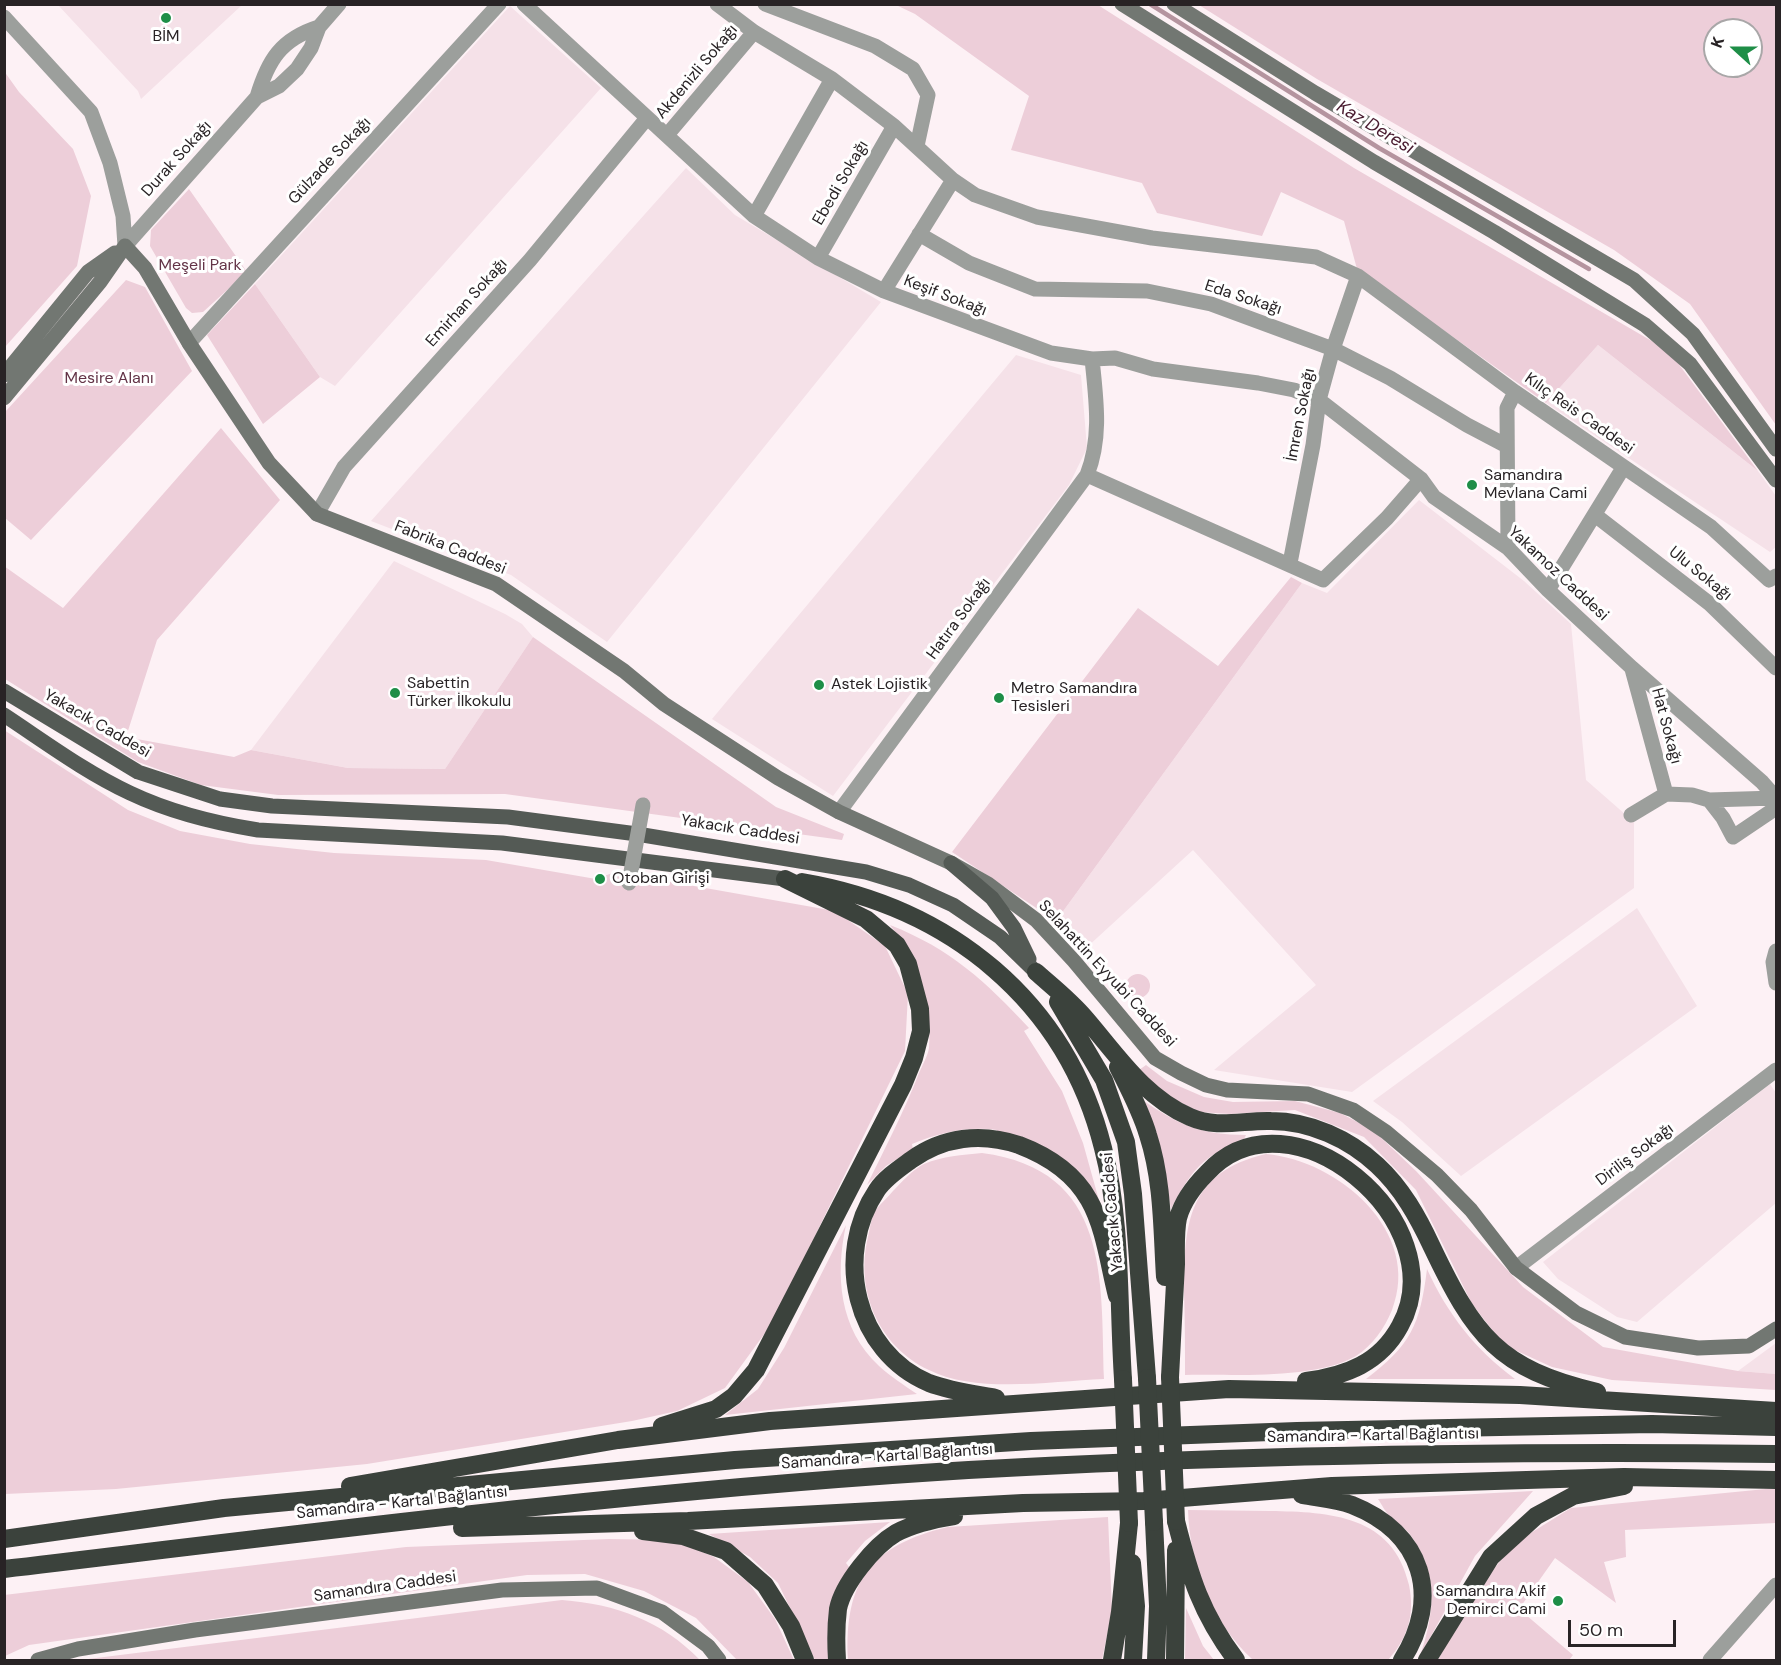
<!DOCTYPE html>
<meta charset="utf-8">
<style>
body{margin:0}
#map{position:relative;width:1781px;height:1665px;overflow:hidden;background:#fdf1f5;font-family:"DM Sans",sans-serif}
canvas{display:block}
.frame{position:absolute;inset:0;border:6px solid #282325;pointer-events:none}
.north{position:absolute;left:1703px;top:18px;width:60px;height:60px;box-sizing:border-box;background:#fff;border:2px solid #a9a7a8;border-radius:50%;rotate:291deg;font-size:16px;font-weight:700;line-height:24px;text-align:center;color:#282325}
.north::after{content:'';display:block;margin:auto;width:21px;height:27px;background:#1e8e47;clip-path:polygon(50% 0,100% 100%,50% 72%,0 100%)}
.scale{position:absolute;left:1568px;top:1620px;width:108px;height:27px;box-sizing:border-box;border:3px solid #282325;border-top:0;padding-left:8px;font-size:18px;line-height:21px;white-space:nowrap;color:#282325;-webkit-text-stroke:4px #fff;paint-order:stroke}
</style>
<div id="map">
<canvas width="1781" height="1665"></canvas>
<div class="frame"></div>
<div class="north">K</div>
<div class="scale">50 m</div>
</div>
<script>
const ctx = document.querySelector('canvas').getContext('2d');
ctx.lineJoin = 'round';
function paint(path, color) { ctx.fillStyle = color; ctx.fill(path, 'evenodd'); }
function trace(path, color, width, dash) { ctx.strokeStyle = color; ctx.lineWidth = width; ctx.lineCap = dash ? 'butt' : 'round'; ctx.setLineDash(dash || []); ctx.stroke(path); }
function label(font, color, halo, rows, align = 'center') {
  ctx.font = font + ' "DM Sans",sans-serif'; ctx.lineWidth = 6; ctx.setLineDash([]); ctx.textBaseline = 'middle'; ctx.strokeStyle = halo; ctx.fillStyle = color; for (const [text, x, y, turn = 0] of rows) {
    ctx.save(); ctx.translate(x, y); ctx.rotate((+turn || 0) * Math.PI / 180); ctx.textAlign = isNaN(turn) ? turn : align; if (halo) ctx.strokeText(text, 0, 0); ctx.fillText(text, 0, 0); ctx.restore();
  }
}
const built = new Path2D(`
 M 58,5 L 242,5 L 141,99 L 138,91 Z
 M 510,6 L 601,88 L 335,386 L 320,377 L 255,284 Z
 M 686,168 L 735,215 L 881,302 L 607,642 L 511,575 L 371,521 Z
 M 1598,345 L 1758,471 L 1776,496 L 1776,547 L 1770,552 L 1546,403 Z
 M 1016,355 L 1081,375 L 1087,448 L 1069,485 L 833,796 L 712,719 Z
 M 1419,500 L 1524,581 L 1571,624 L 1586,780 L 1634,822 L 1634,888 L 1352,1092 L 1214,1070 L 1316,985 L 1193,850 L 1086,948 L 1056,921 L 1302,583 L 1327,593 Z
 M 394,561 L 505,614 L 522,624 L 533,637 L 445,769 L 348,768 L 251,750 Z
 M 1637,908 L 1697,1006 L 1461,1176 L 1402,1122 L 1373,1101 Z
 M 1770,1084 L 1776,1093 L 1776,1203 L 1637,1322 L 1617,1317 L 1558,1279 L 1543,1262 Z
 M 1776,1343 L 1776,1374 L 1738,1371 Z`);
const green = new Path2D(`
 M 896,5 L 1098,5 L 1354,168 L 1669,351 L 1758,471 L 1598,345 L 1546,403 L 1357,269 L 1344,221 L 1281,192 L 1262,236 L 1157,213 L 1142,183 L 1011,150 L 1029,96 L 915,14 Z
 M 1199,5 L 1776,5 L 1776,425 L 1690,304 L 1614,250 L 1317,79 ZM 1715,30 L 1751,30 L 1751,66 L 1715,66 Z
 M 4,71 L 19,92 L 73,149 L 91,196 L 77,266 L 5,347 Z
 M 189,189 L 247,272 L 203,312 L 192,313 L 186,308 L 150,246 L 151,230 Z
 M 126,280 L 145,287 L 192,371 L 31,540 L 5,518 L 5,412 Z
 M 255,284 L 320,377 L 263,424 L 207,335 Z
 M 221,428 L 280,500 L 157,640 L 126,737 L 234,757 L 251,750 L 348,768 L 445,769 L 533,637 L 776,807 L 844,834 L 842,840 L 505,794 L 278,795 L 201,785 L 138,762 L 5,679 L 4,566 L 63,608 Z
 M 1291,577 L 1302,583 L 1056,921 L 952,852 L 1138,608 L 1218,666 Z
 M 4,730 L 128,810 L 180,831 L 250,844 L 334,853 L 486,860 L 596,879 L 615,872 L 835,911 L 885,946 L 908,994 L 905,1051 L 773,1322 L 725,1388 L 677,1411 L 632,1421 L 367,1464 L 116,1489 L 5,1494 Z
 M 890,925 C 951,949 985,981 1029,1028 L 1024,1031 L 1062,1091 L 1083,1143 L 1100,1204 L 997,1135 L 997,1130 C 967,1126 939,1133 912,1144 L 913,1149 L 886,1166 L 867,1185 C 885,1148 904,1112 919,1073 C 922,1066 928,1055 929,1048 C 932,1001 919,962 890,925 Z
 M1126 986a12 12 0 1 1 24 0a12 12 0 1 1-24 0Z
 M 1146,1065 L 1167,1081 L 1204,1097 L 1233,1102 L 1295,1101 L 1340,1113 L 1373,1130 L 1416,1171 L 1523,1287 L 1603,1347 L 1738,1371 L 1776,1374 L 1776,1390 L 1612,1380 L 1552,1367 L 1504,1345 L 1472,1304 L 1416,1190 L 1364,1137 L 1295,1110 L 1230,1114 L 1199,1112 L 1156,1090 L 1139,1070 Z
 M 1141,1099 C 1177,1124 1201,1135 1246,1135 L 1244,1139 C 1202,1157 1192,1169 1171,1209 L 1167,1186 Z
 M 982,1153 C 1110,1170 1101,1277 1104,1379 C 1052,1381 976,1394 929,1370 C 878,1346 855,1290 868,1237 C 870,1229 871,1218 875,1211 C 880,1204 888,1197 893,1191 C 902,1182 912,1170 924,1164 C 943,1156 962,1155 982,1153 Z
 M 1266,1154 C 1338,1160 1423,1232 1392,1310 C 1384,1329 1373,1345 1356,1356 C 1314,1380 1233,1374 1185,1375 C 1185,1348 1185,1320 1184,1292 C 1184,1223 1188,1172 1266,1154 Z
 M 846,1225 C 835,1275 839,1329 879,1366 C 891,1377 904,1385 917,1394 L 725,1415 L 758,1389 L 784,1348 Z
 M 1427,1269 C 1448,1315 1475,1349 1515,1379 L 1366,1379 C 1411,1345 1420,1325 1427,1269 Z
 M 1776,1488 L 1776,1523 L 1625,1530 L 1626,1557 L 1604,1562 L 1616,1603 L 1555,1558 L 1519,1609 L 1573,1655 L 1569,1660 L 1438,1660 L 1467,1605 L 1513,1544 L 1571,1508 Z
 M 1533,1491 L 1475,1556 L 1420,1656 C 1435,1612 1439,1573 1409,1533 C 1404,1527 1397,1524 1391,1518 C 1386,1513 1382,1505 1378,1499 Z
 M 1188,1510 C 1216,1510 1243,1511 1270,1511 C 1330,1512 1393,1515 1409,1585 C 1415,1614 1408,1638 1388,1660 L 1253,1660 C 1211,1621 1190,1567 1188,1510 Z
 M 1108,1517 L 1112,1611 L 1102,1660 L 848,1660 C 844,1581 871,1545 948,1527 Z
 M 890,1522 L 865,1541 L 846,1563 L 849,1567 L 829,1660 L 815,1660 L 778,1583 L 750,1557 L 709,1534 Z
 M 609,1539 L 675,1540 L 714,1557 L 748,1582 L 775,1619 L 794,1660 L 737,1660 L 696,1618 L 644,1591 L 585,1574 L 527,1575 L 29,1645 L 5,1656 L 4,1595 L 406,1547 Z
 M 562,1600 C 616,1604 662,1621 700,1660 L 80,1660 Z
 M 1186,1608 L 1203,1646 L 1214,1660 L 1185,1660 Z`);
const stream = new Path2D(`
 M 1150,4 L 1379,148 L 1589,269`);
const street = new Path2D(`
 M 524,4 L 754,216 L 818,258 L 884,291 L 1051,353 L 1092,359 L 1115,358 L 1153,369 L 1258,383 L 1294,390 L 1319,400 L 1421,479
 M 717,4 L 754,32 L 832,79 L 894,126 L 953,180 L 975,195 L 1037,217 L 1152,238 L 1316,257 L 1358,276 L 1515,392 L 1711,527 L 1769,580 L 1776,576
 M 765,4 L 875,46 L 913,69 L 928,95 L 917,146
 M 4,17 L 91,112 L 110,163 L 123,216 L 125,246
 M 257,97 C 268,60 281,39 319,27
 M 667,135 L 754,32
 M 754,216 L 832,79
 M 919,234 L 969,263 L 1035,289 L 1147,291 L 1211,304 L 1333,349 L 1390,378 L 1467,425 L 1505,445
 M 125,246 L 257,97 L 279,86 L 297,69 L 311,48 L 319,27 L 339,4
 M 818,258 L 894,126
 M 884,291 L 953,180
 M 189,343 L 499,4
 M 1087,475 L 1323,580 L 1387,518 L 1421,479 L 1434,497 L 1508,548 L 1548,590 L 1632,668 L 1762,782 L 1776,798
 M 317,514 L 344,467 L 530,260 L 647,118
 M 1595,515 L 1710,604 L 1776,668
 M 1508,548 L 1507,408 L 1515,392
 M 1290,563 L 1313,445 L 1319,400 L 1333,349 L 1358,276
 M 1548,590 L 1623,468
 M 1632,669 L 1666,794
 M 1709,800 L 1723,818 L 1733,837 L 1776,808
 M 839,812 L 1087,475 C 1102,437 1096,399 1092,359
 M 1631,815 L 1666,794 L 1692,795 L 1709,800 L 1776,798
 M 1776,951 L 1773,962 L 1776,983
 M 1516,1268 L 1776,1070
 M 1710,1660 L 1776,1585`);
const secondary = new Path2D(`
 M 1122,4 L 1374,162 L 1494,232 L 1645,325 L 1690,364 L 1776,480
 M 1174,4 L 1315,93 L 1634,280 L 1693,334 L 1776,449
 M 125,246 L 145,268 L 189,343 L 269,463 L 317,514 L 496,584 L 624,671 L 664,704 L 778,778 L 839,812 L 951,863 L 988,884 L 1036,920 L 1074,961 L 1155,1058 L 1181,1073 L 1206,1085 L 1227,1090 L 1308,1094 L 1353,1110 L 1386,1132 L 1437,1175 L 1471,1210 L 1516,1268 L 1576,1313 L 1625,1337 L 1698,1348 L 1749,1346 L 1776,1329
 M 4,375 L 88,272 L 115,253
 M 4,398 L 100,282 L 125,246
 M 38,1660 L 78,1649 L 195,1630 L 502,1590 L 597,1588 L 662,1612 L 708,1646 L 719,1660`);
const primary = new Path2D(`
 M 4,691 L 138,772 L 220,799 L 272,806 L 508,817 L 637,834 L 866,872 L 909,885 L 953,905 L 1000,937 L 1036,972
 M 4,715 C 45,742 85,772 130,793 C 170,812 214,823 258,830 L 502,843 L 785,879
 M 951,863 L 992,898 L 1014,928 L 1029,959`);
const highway = new Path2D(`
 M 802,882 C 949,907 1066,1000 1103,1148 C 1122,1220 1118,1305 1123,1379
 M 1036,972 C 1053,987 1071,1001 1086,1019 C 1117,1055 1144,1097 1190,1117 C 1217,1129 1243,1120 1271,1121 C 1310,1121 1349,1139 1377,1165 C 1402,1188 1418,1217 1432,1247 C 1474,1335 1498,1369 1597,1392
 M 1058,1002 L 1104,1080 L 1126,1142 L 1133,1194 L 1147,1378
 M 1118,1067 C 1129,1089 1141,1111 1148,1135 C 1163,1181 1162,1230 1165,1277
 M 1170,1377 C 1172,1339 1174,1301 1176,1264 C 1176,1249 1175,1232 1178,1218 C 1183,1200 1194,1186 1207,1173 C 1290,1082 1457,1223 1400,1326 C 1380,1363 1346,1376 1306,1381
 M 996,1398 C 974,1394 950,1391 929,1383 C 855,1352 833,1255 877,1190 C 885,1178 900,1168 911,1160 C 943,1137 981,1132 1019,1145 C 1048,1156 1074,1173 1089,1200 C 1105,1228 1109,1265 1117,1296
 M 662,1426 L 716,1409 L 734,1396 L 756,1370 L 903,1085 L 914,1058 L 921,1031 L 920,1009 L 908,964 L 897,945 L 866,919 L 785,879
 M 350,1486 L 618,1440 L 770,1421 L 1229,1389 L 1520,1395 L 1776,1411
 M 1302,1495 C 1318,1498 1336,1499 1352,1505 C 1423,1533 1442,1597 1402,1660
 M 1176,1521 C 1190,1577 1201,1613 1236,1660
 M 1154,1522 L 1158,1606 L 1156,1660
 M 462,1528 L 688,1521 L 1023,1503 L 1144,1501 L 1332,1486 L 1624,1477 L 1776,1480
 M 643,1531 L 683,1536 L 726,1551 L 765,1585 L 791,1626 L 805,1660
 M 4,1539 L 224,1508 L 735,1460 L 1031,1441 L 1297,1431 L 1652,1424 L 1776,1427
 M 1132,1563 L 1136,1606 L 1133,1660
 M 4,1569 C 315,1532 625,1492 937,1472 C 1217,1455 1497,1451 1776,1454
 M 837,1660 C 836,1644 836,1625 838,1609 C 843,1584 874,1546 896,1533 C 913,1524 935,1519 954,1516
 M 1112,1660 L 1120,1612 L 1129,1523
 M 1175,1660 L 1176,1550
 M 1427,1660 L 1491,1557 L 1536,1516 L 1573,1496 L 1624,1486`);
const streetBridge = new Path2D(`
 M 629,883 L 643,805`);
const highwayBridge = new Path2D(`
 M 1170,1377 L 1176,1521
 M 1147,1378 L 1154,1522
 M 1123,1379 L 1129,1523`);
const markers = [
 [166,18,6,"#1e8e47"],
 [1472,485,6,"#1e8e47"],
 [819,685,6,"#1e8e47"],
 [395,693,6,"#1e8e47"],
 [999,698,6,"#1e8e47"],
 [600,879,6,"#1e8e47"],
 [1558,1601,6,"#1e8e47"]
];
const poiNames = [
 ["BİM",166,37,"center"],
 ["Samandıra",1484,476],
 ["Mevlana Cami",1484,494],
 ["Sabettin",407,684],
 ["Türker İlkokulu",407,702],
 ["Astek Lojistik",831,685],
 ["Metro Samandıra",1011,689],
 ["Tesisleri",1011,707],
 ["Otoban Girişi",612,879],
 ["Samandıra Akif",1546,1592,"right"],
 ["Demirci Cami",1546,1610,"right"]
];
const streetNames = [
 ["Akdenizli Sokağı",697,72,-50],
 ["Durak Sokağı",177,159,-48],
 ["Gülzade Sokağı",330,161,-47],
 ["Ebedi Sokağı",841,183,-60],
 ["Keşif Sokağı",945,296,21],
 ["Eda Sokağı",1243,298,18],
 ["Emirhan Sokağı",467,303,-48],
 ["Kılıç Reis Caddesi",1579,414,35],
 ["İmren Sokağı",1301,415,-79],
 ["Fabrika Caddesi",450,548,22],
 ["Yakamoz Caddesi",1558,574,43],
 ["Ulu Sokağı",1700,574,39],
 ["Hatıra Sokağı",959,619,-54],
 ["Yakacık Caddesi",97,724,30],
 ["Hat Sokağı",1666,726,75],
 ["Yakacık Caddesi",740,830,9],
 ["Selahattin Eyyubi Caddesi",1107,974,47],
 ["Diriliş Sokağı",1635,1155,-37],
 ["Yakacık Caddesi",1113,1212,-95],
 ["Samandıra - Kartal Bağlantısı",1373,1436,-1],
 ["Samandıra - Kartal Bağlantısı",887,1457,-4],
 ["Samandıra - Kartal Bağlantısı",402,1503,-6],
 ["Samandıra Caddesi",385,1587,-8]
];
const parkNames = [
 ["Meşeli Park",200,266],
 ["Mesire Alanı",109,379]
];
const waterNames = [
 ["Kaz Deresi",1375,128,31]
];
paint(built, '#f5e1e8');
paint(green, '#edced9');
trace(stream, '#b5949f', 4.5);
trace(street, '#9c9f9c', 15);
trace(secondary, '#727772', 15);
trace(primary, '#545a55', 15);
trace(highway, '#3b423c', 18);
trace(streetBridge, '#9c9f9c', 15);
trace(highwayBridge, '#3b423c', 18);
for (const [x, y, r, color] of markers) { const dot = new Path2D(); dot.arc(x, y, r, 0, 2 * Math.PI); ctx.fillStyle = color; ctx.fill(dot); trace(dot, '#fff', 2); }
label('16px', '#282325', '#fff', poiNames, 'left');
label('16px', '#282325', '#fff', streetNames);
label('16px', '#633447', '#fff', parkNames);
label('italic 18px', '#491c30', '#fff', waterNames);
</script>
